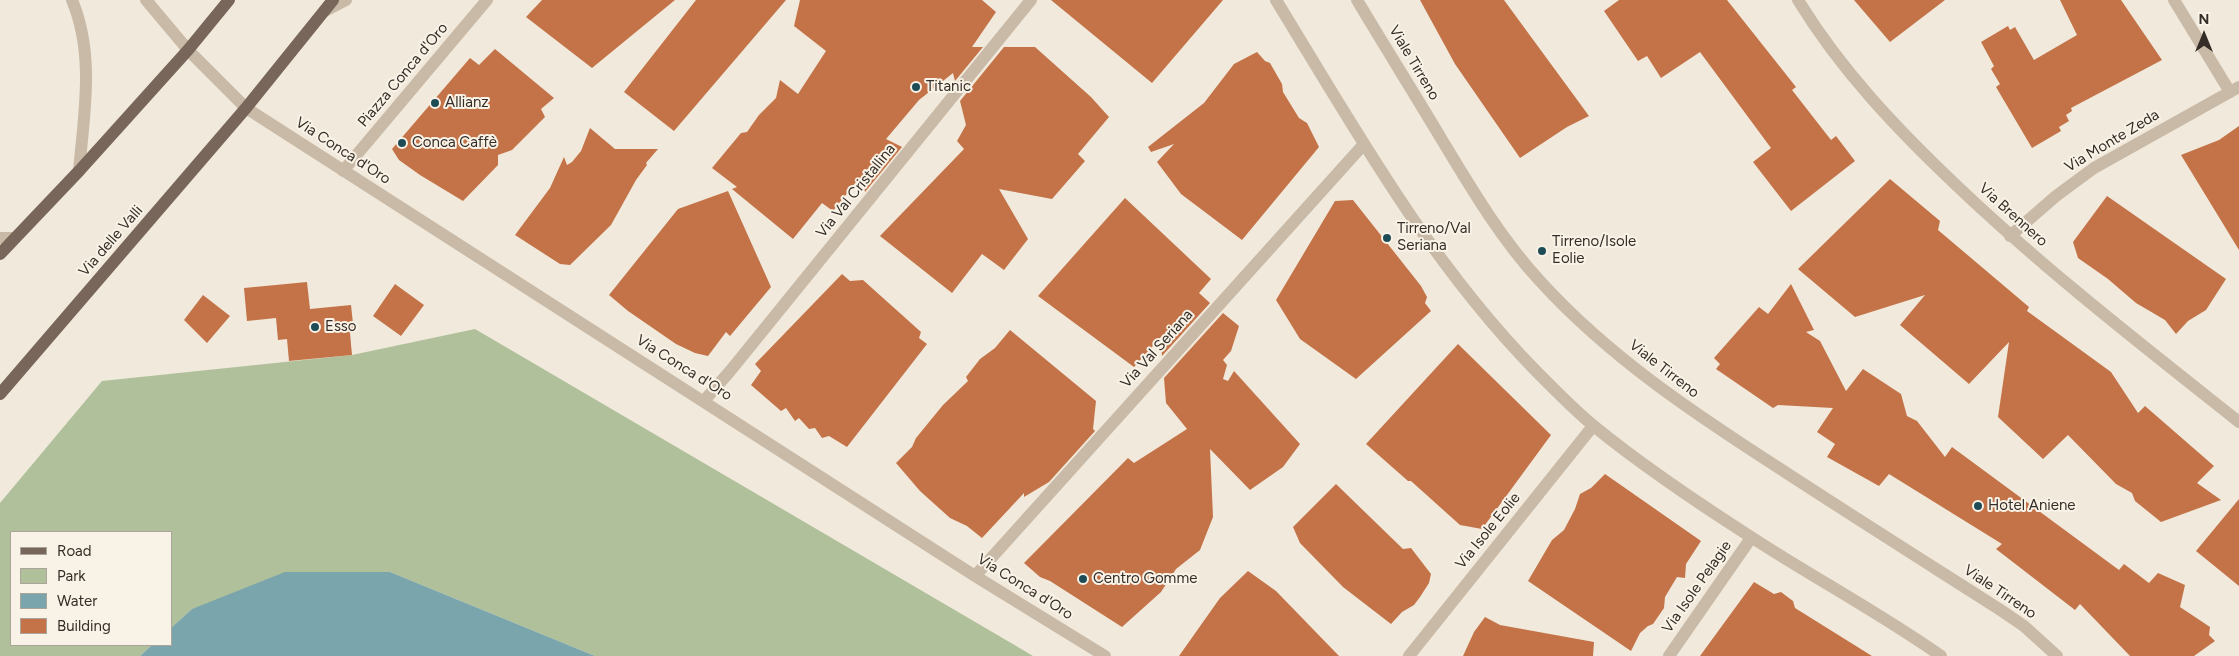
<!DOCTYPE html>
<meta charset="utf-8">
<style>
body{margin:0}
#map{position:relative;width:2239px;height:656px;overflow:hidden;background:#f1e9db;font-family:Figtree,sans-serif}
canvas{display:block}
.legend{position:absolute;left:10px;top:531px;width:162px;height:115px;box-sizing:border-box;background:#f9f3e7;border:1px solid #aba49a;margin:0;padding:6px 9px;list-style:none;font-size:15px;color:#352d27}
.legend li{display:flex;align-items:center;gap:10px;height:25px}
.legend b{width:25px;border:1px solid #aba49a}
.north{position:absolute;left:2179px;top:10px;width:50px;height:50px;-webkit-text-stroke:4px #f9f3e7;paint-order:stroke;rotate:0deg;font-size:14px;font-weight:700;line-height:20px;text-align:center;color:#352d27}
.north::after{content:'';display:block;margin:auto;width:18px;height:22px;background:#352d27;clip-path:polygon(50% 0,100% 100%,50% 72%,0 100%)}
</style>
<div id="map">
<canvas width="2239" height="656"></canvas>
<ul class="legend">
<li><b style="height:6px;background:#776659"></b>Road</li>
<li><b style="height:14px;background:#afc09b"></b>Park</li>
<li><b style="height:14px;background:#7aa5ad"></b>Water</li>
<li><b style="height:14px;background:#c37347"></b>Building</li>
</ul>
<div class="north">N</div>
</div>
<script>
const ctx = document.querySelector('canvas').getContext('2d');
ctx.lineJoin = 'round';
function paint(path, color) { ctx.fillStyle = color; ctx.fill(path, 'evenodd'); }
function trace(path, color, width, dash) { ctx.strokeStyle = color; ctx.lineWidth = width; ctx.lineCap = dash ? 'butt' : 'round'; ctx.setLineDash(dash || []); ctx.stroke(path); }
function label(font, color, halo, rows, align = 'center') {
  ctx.font = font + ' Figtree,sans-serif'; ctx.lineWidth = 4; ctx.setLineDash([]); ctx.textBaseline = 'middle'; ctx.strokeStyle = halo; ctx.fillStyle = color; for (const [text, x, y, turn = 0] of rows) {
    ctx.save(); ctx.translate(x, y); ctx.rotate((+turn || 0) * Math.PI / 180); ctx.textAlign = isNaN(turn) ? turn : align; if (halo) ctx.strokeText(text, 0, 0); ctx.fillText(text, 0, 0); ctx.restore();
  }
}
const green = new Path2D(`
 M 475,329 L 1023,650 L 1033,656 L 595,656 L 390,572 L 192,609 L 171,628 L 171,532 L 11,532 L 11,645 L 152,645 L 140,656 L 0,656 L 0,503 L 102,381 L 352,355 Z`);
const water = new Path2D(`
 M 285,572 L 390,572 L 595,656 L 140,656 L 152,645 L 171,645 L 171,628 L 192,609 Z`);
const building = new Path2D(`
 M 542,0 L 675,0 L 592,68 L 526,17 Z
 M 696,0 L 786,0 L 674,131 L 624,92 Z
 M 800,0 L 982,0 L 996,12 L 972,47 L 983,47 L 955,81 L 953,73 L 919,100 L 886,139 L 902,147 L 865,192 L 860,177 L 833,211 L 822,203 L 793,239 L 732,189 L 737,187 L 712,168 L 741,133 L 747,132 L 759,115 L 776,98 L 780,80 L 798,94 L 826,51 L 794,26 Z
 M 1051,0 L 1223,0 L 1152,83 Z
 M 1420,0 L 1504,0 L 1589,116 L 1567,127 L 1520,158 L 1455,64 Z
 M 1619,0 L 1727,0 L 1796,87 L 1792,90 L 1831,140 L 1836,136 L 1855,161 L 1791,211 L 1753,162 L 1771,148 L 1700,52 L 1661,78 L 1647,56 L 1638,61 L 1604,11 Z
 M 1854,0 L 1945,0 L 1890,42 Z
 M 2060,0 L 2121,0 L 2162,60 L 2071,108 L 2072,111 L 2066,115 L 2069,121 L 2059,127 L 2061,131 L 2032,148 L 1996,87 L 2000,84 L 1991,69 L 1994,66 L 1981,42 L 2008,26 L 2010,30 L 2015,27 L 2034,60 L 2077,35 Z
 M 1004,47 L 1035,47 L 1091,97 L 1109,117 L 1078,154 L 1085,161 L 1052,199 L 999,189 L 1028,239 L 1004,270 L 982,254 L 952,293 L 880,236 L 964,149 L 957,141 L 966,125 L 960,101 Z
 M 495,49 L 554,98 L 541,109 L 545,117 L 512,150 L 498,155 L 498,165 L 463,201 L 420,175 L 399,160 L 392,149 L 470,58 L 479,65 Z
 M 1257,52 L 1265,61 L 1270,63 L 1282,84 L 1283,92 L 1299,118 L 1307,123 L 1319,147 L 1242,240 L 1181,194 L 1157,162 L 1174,144 L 1151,152 L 1148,147 L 1204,103 L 1234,64 Z
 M 2239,126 L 2239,250 L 2181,155 L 2219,140 Z
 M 590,128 L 615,149 L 658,149 L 646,163 L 647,165 L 636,180 L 611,225 L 570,265 L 560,264 L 515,235 L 550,188 L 564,157 L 567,165 L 572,162 L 581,151 Z
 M 1890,179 L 1940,221 L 1938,230 L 2029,307 L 2027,311 L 2111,372 L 2138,413 L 2145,406 L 2214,466 L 2197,483 L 2221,500 L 2161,522 L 2135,501 L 2132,493 L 2116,484 L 2068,435 L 2043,459 L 1998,417 L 2009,342 L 1969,384 L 1900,325 L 1925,295 L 1855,317 L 1798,269 Z
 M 728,191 L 771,287 L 730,336 L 726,332 L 708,356 L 695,353 L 676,344 L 628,311 L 609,295 L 678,209 Z
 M 2107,196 L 2226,279 L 2206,310 L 2188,321 L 2176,334 L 2165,320 L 2136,303 L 2108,279 L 2078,258 L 2073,242 Z
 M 1125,198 L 1211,279 L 1199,293 L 1210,303 L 1162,356 L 1161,337 L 1134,367 L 1038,296 Z
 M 1353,200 L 1421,286 L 1427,297 L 1425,303 L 1431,311 L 1356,379 L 1300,339 L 1276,300 L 1335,201 Z
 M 842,274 L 850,281 L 863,280 L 921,332 L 919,338 L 927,344 L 847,447 L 829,436 L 822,438 L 815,428 L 809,429 L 799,418 L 795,421 L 786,408 L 781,411 L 751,385 L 761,371 L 755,364 Z
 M 307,282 L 310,309 L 351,305 L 354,333 L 350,333 L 352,355 L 289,361 L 287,339 L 278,340 L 276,318 L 247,321 L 244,288 Z
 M 395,284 L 424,305 L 401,336 L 373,316 Z
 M 1791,284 L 1814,330 L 1806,332 L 1820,341 L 1846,391 L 1863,369 L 1901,394 L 1907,416 L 1917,421 L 1945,457 L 1952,447 L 2119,570 L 2124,564 L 2149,583 L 2158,573 L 2185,585 L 2180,607 L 2210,627 L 2209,635 L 2215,641 L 2194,656 L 2130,656 L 2080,604 L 2075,610 L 1996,549 L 2002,544 L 1889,474 L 1879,486 L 1827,457 L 1835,444 L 1817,432 L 1833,408 L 1778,405 L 1773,408 L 1716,369 L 1720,364 L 1714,358 L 1759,307 L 1768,314 Z
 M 203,295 L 230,316 L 207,343 L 184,320 Z
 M 1223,313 L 1239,326 L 1231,351 L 1223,360 L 1227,365 L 1223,379 L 1228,381 L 1234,371 L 1300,444 L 1283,467 L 1250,490 L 1210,449 L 1213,517 L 1200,550 L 1176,569 L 1161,592 L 1122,627 L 1050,581 L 1040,577 L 1024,563 L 1128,458 L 1134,463 L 1187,429 L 1166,403 L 1164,378 Z
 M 1010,330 L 1096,401 L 1093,429 L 1095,431 L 1049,482 L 1024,497 L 1024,493 L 982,538 L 967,526 L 950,518 L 920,491 L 896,463 L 912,447 L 916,438 L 943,405 L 968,381 L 966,377 L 980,359 L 995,348 Z
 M 1458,344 L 1551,435 L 1482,529 L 1460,525 L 1411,481 L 1408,481 L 1366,444 Z
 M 1605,474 L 1701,541 L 1686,564 L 1685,578 L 1677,577 L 1665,597 L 1664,608 L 1653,624 L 1648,626 L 1640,633 L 1631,651 L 1528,581 L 1552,540 L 1564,530 L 1575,509 L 1580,494 L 1591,488 Z
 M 1336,484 L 1403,549 L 1411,548 L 1431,574 L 1429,583 L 1420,597 L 1414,605 L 1402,612 L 1391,624 L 1343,587 L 1300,543 L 1293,527 Z
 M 2239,499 L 2239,586 L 2196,551 Z
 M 1248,571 L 1276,591 L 1339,656 L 1179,656 L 1220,598 Z
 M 1754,582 L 1774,594 L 1781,592 L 1793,601 L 1795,608 L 1872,656 L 1700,656 Z
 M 1485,617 L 1500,625 L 1594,642 L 1593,656 L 1463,656 L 1474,632 Z`);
const minor = new Path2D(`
 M 72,0 C 95,55 84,114 79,171
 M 146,0 L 188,50 L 246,108 L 975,576 L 1105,656
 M 1276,0 C 1355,129 1429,262 1536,371 C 1555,390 1574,410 1595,427 C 1644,467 1698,503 1751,537 C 1814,578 1880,613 1941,656
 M 1357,0 C 1385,47 1414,93 1442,140 C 1471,188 1501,239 1540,281 C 1609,357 1695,414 1782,470 C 1854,517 1927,563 1999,609 L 2024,626 L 2057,656
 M 1798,0 C 1840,69 1896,128 1955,184 C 2044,269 2142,345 2239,422
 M 2174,0 L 2230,92
 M 325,11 L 346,0
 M 343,171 L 487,0
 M 2010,236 L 2056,196 L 2094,168 L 2239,87
 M 0,238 L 13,238
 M 704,401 L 731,370 L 1031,0
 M 975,576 L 1364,144
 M 1409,656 L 1593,426
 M 1669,656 L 1751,538`);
const major = new Path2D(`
 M 0,254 L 79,171 L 188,50 L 229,0
 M 0,394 L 246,108 L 333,0`);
const markers = [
 [916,87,5,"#1e4c56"],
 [435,103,5,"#1e4c56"],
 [402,143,5,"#1e4c56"],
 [1387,238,5,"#1e4c56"],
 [1542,251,5,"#1e4c56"],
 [315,327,5,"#1e4c56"],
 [1978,506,5,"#1e4c56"],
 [1083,579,5,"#1e4c56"]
];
const streetNames = [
 ["Viale Tirreno",1414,63,59],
 ["Piazza Conca d'Oro",403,75,-50],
 ["Via Monte Zeda",2112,141,-31],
 ["Via Conca d'Oro",343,151,33],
 ["Via Val Cristallina",856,191,-51],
 ["Via Brennero",2013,215,42],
 ["Via delle Valli",111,241,-49],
 ["Via Val Seriana",1157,349,-48],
 ["Via Conca d'Oro",684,368,32],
 ["Viale Tirreno",1664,369,38],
 ["Via Isole Eolie",1488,531,-51],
 ["Via Conca d'Oro",1025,587,32],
 ["Via Isole Pelagie",1697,587,-55],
 ["Viale Tirreno",2000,592,34]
];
const poiNames = [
 ["Titanic",926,87],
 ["Allianz",445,103],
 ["Conca Caffè",412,143],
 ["Tirreno/Val",1397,229],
 ["Seriana",1397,246],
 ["Tirreno/Isole",1552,242],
 ["Eolie",1552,259],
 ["Esso",325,327],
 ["Hotel Aniene",1988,506],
 ["Centro Gomme",1093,579]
];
paint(green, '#afc09b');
paint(water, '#7aa5ad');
paint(building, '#c37347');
trace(minor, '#c9baa7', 12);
trace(major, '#776659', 12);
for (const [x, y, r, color] of markers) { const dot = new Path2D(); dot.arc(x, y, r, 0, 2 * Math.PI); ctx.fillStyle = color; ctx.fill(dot); trace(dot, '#f9f3e7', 2); }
label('15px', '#352d27', '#f9f3e7', streetNames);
label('15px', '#352d27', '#f9f3e7', poiNames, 'left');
</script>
